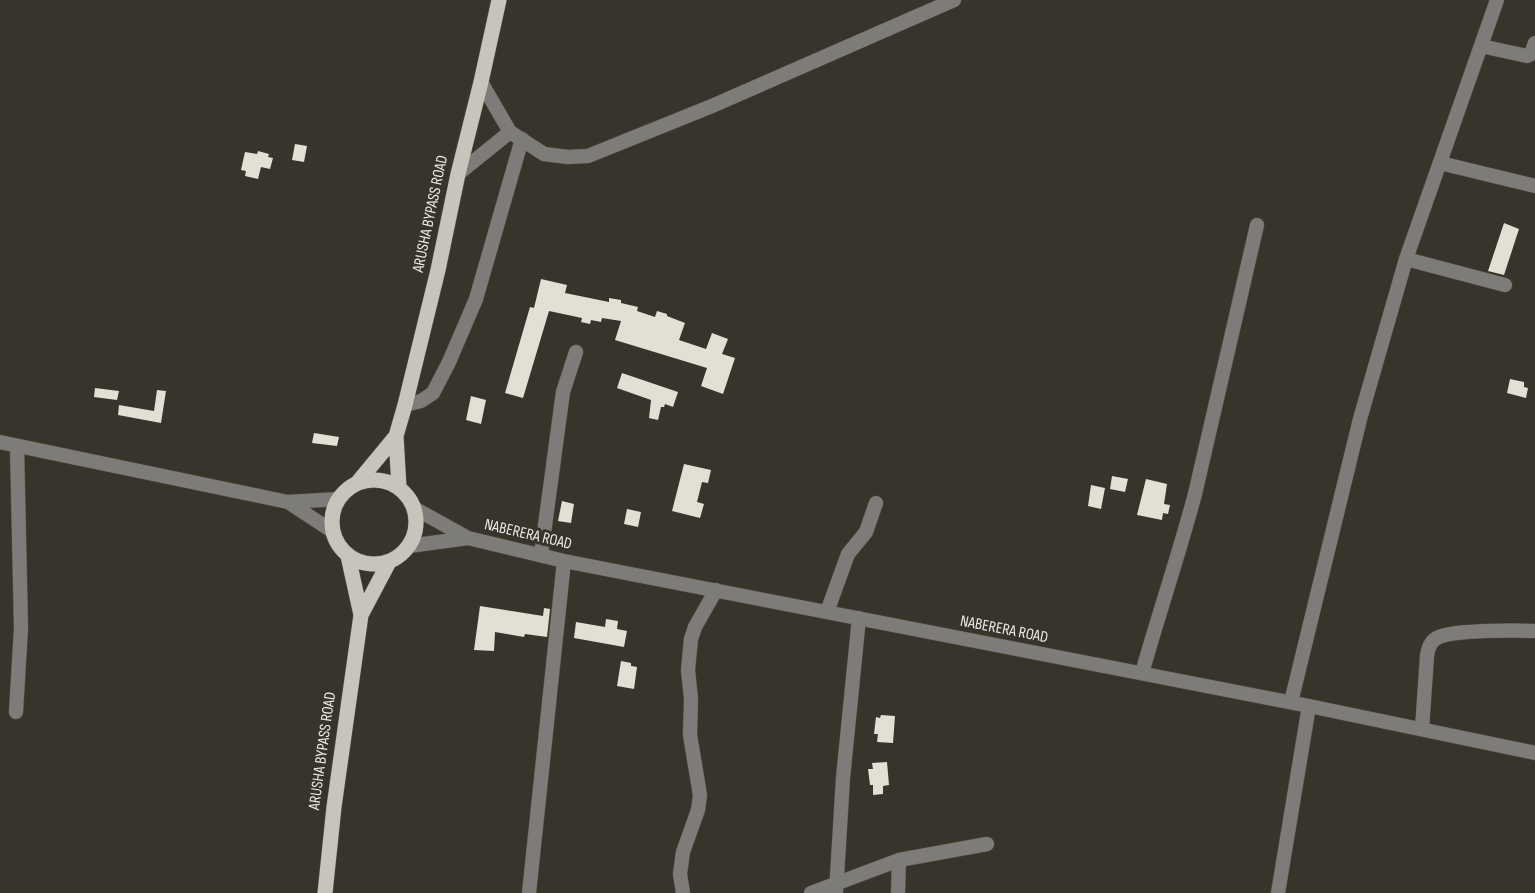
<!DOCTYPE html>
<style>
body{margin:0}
canvas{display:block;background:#38342c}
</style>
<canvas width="1535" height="893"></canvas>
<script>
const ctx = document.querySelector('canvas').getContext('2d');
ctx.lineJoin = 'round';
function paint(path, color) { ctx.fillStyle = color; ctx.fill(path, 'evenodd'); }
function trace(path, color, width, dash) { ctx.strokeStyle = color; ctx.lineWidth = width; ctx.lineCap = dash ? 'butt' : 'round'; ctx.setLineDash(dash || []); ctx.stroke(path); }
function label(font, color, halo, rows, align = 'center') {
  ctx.font = font + ' "Sofia Sans Condensed",sans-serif'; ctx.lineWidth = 6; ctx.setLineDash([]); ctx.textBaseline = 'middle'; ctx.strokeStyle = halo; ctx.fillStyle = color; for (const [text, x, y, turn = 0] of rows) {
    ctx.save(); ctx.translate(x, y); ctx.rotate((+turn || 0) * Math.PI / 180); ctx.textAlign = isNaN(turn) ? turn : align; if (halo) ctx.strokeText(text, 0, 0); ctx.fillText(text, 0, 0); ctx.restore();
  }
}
const building = new Path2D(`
 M 295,144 L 307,146 L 304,162 L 292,160 Z
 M 258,151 L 269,154 L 268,157 L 273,158 L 270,169 L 261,167 L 258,179 L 245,176 L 246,171 L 241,170 L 245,152 L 257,154 Z
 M 1504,223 L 1519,229 L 1504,275 L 1488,271 Z
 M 541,279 L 567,285 L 565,293 L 609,302 L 609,298 L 621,300 L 621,303 L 638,307 L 637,311 L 655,317 L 657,311 L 667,314 L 667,316 L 685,323 L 679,340 L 706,349 L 712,333 L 728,339 L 722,354 L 735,358 L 723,394 L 701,386 L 707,368 L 615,340 L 621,321 L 602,318 L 601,322 L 591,320 L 590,324 L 581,322 L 582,318 L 549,311 L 523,398 L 505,393 L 530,307 L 534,308 Z
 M 622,373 L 678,392 L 673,407 L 665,404 L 664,407 L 661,407 L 658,420 L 649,418 L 651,400 L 617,388 Z
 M 1510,379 L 1524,382 L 1524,387 L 1528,388 L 1526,398 L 1507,393 Z
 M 95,388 L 119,391 L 117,400 L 94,397 Z
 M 157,390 L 166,391 L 161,423 L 118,415 L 119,405 L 154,411 Z
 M 471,396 L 486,400 L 481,424 L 466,420 Z
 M 314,433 L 339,437 L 337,446 L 312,443 Z
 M 684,464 L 711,470 L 708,483 L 702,482 L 697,502 L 704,504 L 700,518 L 672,511 Z
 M 1112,476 L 1128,479 L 1125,492 L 1110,489 Z
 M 1146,479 L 1167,484 L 1164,504 L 1170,505 L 1168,514 L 1163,513 L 1162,520 L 1137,515 Z
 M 1091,485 L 1105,488 L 1101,509 L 1088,506 Z
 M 562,501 L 574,504 L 571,523 L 558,521 Z
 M 627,509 L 641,512 L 638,527 L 624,524 Z
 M 480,606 L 543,616 L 544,608 L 550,609 L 547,637 L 525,634 L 524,637 L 495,632 L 494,651 L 474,650 Z
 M 606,619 L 618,621 L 617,629 L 627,631 L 624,647 L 574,638 L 576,622 L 605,627 Z
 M 621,661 L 631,663 L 631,666 L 637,667 L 634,689 L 617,686 Z
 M 881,715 L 895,716 L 893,743 L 877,742 L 878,734 L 874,734 L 876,717 L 880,718 Z
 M 887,762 L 889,785 L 883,786 L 883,794 L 873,795 L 873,785 L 870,785 L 868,769 L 873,769 L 872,763 Z`);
const minor = new Path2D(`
 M 1481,46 L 1527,56 L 1531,54 L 1535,43
 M 481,82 L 510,132 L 544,154 L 568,157 L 588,156 L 712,106 L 954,0
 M 1440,163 L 1535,186
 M 458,174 L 510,132
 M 1406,259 L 1505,285
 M 405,405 L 421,401 L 433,393 L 449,362 L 476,299 L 522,139
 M 0,442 L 288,502 L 338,499
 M 288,502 L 332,531
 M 414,508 L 468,538 L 564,561 L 1309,706 L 1535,753
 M 409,546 L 468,538
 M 541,555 L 563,392 L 576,352
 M 827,612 L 848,554 L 866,532 L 876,503
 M 1142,673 C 1159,613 1179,554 1195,494 L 1257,225
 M 1291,702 L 1360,419 L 1406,259 L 1497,0
 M 16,712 L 21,628 L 17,446
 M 1422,729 L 1427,656 C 1428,648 1431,640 1439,637 C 1455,630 1515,630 1535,631
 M 529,893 L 564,561
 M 683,893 L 680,874 L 683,852 L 698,810 L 700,795 L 690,735 L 691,699 L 688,670 L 691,639 L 695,627 L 716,590
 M 811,893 L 899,860 L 987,844
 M 836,893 L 843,778 L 859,618
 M 898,893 L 899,860
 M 1278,893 L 1309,706`);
const major = new Path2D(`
 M332 522a42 42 0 1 1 84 0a42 42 0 1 1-84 0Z
 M 358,482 L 396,436
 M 399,487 L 396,436 L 405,405 L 438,270 L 458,174 L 481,82 L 499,0
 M 361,615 L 389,562
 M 325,893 L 334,807 L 361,615 L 348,556`);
const streetNames = [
 ["ARUSHA BYPASS ROAD",431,214,-78],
 ["NABERERA ROAD",528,535,13],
 ["NABERERA ROAD",1004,630,11],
 ["ARUSHA BYPASS ROAD",323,751,-82]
];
paint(building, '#e4dfd5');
trace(minor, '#55514a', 15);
trace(major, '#55514a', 16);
trace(minor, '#7e7c78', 14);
trace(major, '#c8c3bb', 15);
label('16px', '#edeae5', '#38342c', streetNames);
</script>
